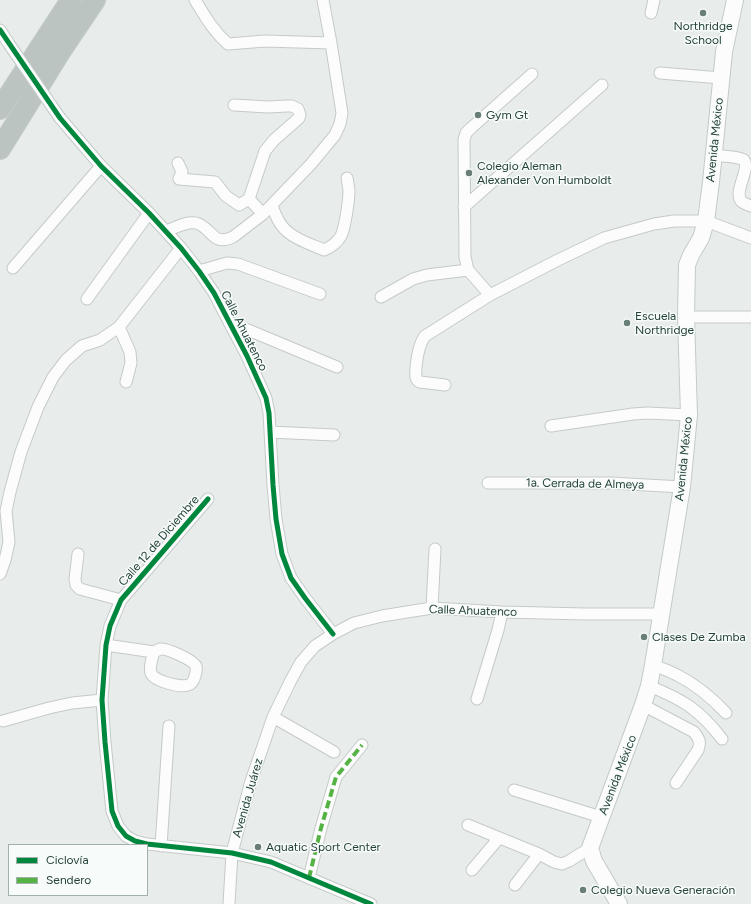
<!DOCTYPE html>
<meta charset="utf-8">
<style>
body{margin:0}
#map{position:relative;width:751px;height:904px;overflow:hidden;background:#e8edeb;font-family:Figtree,sans-serif}
canvas{display:block}
.legend{position:absolute;left:8px;top:844px;width:140px;height:52px;box-sizing:border-box;background:#f7fbf9;border:1px solid #a3b1ad;margin:0;padding:5px 7px;list-style:none;font-size:12px;color:#24423a}
.legend li{display:flex;align-items:center;gap:8px;height:20px}
.legend b{width:20px;border:1px solid #a3b1ad}
</style>
<div id="map">
<canvas width="751" height="904"></canvas>
<ul class="legend">
<li><b style="height:5px;background:#00873e"></b>Ciclovía</li>
<li><b style="height:5px;background:#55b346"></b>Sendero</li>
</ul>
</div>
<script>
const ctx = document.querySelector('canvas').getContext('2d');
ctx.lineJoin = 'round';
function trace(path, color, width, dash) { ctx.strokeStyle = color; ctx.lineWidth = width; ctx.lineCap = dash ? 'butt' : 'round'; ctx.setLineDash(dash || []); ctx.stroke(path); }
function label(font, color, halo, rows, align = 'center') {
  ctx.font = font + ' Figtree,sans-serif'; ctx.lineWidth = 3; ctx.setLineDash([]); ctx.textBaseline = 'middle'; ctx.strokeStyle = halo; ctx.fillStyle = color; for (const [text, x, y, turn = 0] of rows) {
    ctx.save(); ctx.translate(x, y); ctx.rotate((+turn || 0) * Math.PI / 180); ctx.textAlign = isNaN(turn) ? turn : align; if (halo) ctx.strokeText(text, 0, 0); ctx.fillText(text, 0, 0); ctx.restore();
  }
}
const street = new Path2D(`
 M 195,0 C 205,16 213,31 228,44 L 265,41 L 331,43
 M 651,13 L 654,0
 M 0,30 L 9,44
 M 660,73 L 721,78
 M 234,105 L 268,107 L 287,106 L 292,106 L 298,109 L 300,115 L 299,118 L 274,140 L 265,151 L 249,199
 M 60,118 L 101,166 L 149,213 L 181,248 L 199,271 L 214,293 L 229,322 L 247,356 L 266,398 L 269,413 L 273,485 L 276,519 L 282,554 L 291,578 L 305,598 L 333,634
 M 713,155 C 721,156 738,156 744,160 C 751,169 732,193 742,202 C 745,204 748,205 751,206
 M 178,163 L 182,172 L 179,179 L 215,182 L 226,196 L 239,205 L 249,199 L 263,214
 M 272,206 C 275,213 277,220 282,226 C 291,238 310,244 324,250 C 331,247 337,243 341,236 C 345,228 349,200 349,190 C 348,186 348,182 347,178
 M 464,207 L 602,85
 M 166,231 C 175,228 186,221 196,223 C 212,227 212,247 233,237 L 263,214 L 311,164 L 335,135 L 340,124 L 342,113 L 331,43 L 323,0
 M 13,268 L 101,166
 M 199,271 L 227,263 L 238,264 L 320,294
 M 490,295 L 468,270 L 465,257 L 464,140 L 466,133 L 471,128 L 532,74
 M 381,297 L 413,279 L 427,275 L 468,270
 M 87,299 L 149,213
 M 686,317 L 751,317
 M 229,322 L 337,367
 M 119,327 L 130,352 L 131,363 L 126,382
 M 445,385 L 420,382 L 418,381 L 416,378 C 415,367 418,345 425,336 L 490,295 L 558,260 L 604,238 L 654,224 L 674,221 L 706,221 L 751,238
 M 551,426 L 633,414 L 648,413 L 689,415
 M 270,432 L 334,435
 M 488,483 L 611,483 L 682,487
 M 208,499 L 121,600 L 110,626 L 106,645 L 102,700 L 105,742 L 112,811 L 118,826 L 126,836 L 135,841 L 147,844 L 232,853 L 271,862 L 371,904
 M 78,554 L 75,579 L 76,585 L 80,589 L 121,600
 M 0,574 L 5,560 L 9,542 L 6,511 L 10,492 L 21,452 L 38,407 L 53,377 L 66,360 L 82,346 L 100,340 L 119,327 L 181,248
 M 432,608 L 435,549
 M 106,645 L 154,652 C 156,651 158,650 160,649 C 167,648 193,660 196,666 C 197,670 196,672 195,676 C 194,680 192,684 188,685 C 181,688 153,681 151,673 C 149,667 152,658 154,652
 M 653,665 C 661,668 670,671 677,675 C 695,684 712,698 726,713
 M 649,686 C 682,699 700,710 722,739
 M 477,699 L 498,630 L 502,612
 M 643,705 L 694,732 C 699,739 701,741 698,750 L 676,783
 M 273,717 L 334,752
 M 3,721 L 49,708 L 72,703 L 102,700
 M 514,790 L 601,817
 M 468,825 L 539,854 L 554,862 L 562,864 L 569,861 L 590,848
 M 161,846 L 169,726
 M 472,870 L 499,838
 M 309,878 L 321,828 L 336,777 L 362,745
 M 515,885 L 539,854
 M 229,904 L 232,853 L 251,781 L 273,717 L 291,680 L 301,662 L 315,646 L 333,634 L 354,623 L 382,616 L 432,608 L 502,612 L 585,614 L 662,614`);
const secondary = new Path2D(`
 M 619,904 L 594,861 L 590,848 L 643,705 L 649,686 L 653,665 L 682,487 L 689,415 L 686,317 L 687,265 L 691,255 L 701,238 L 706,221 L 711,182 L 724,52 L 735,0`);
const highway = new Path2D(`
 M 0,109 L 71,0
 M 0,149 L 62,49 L 95,0`);
const streetBridge = new Path2D(`
 M 9,44 L 60,118`);
const quiet = new Path2D(`
 M 309,878 L 321,828 L 336,777 L 362,745`);
const cycleway = new Path2D(`
 M 0,30 L 60,118 L 101,166 L 149,213 L 181,248 L 199,271 L 214,293 L 247,356 L 266,398 L 269,413 L 273,485 L 276,519 L 282,554 L 291,578 L 305,598 L 333,634
 M 208,499 L 121,600 L 110,626 L 106,645 L 102,700 L 105,742 L 112,811 L 118,826 L 126,836 L 135,841 L 147,844 L 232,853 L 271,862 L 371,904`);
const markers = [
 [703,13,4,"#697e78"],
 [478,115,4,"#697e78"],
 [469,173,4,"#697e78"],
 [627,323,4,"#697e78"],
 [644,637,4,"#697e78"],
 [258,847,4,"#697e78"],
 [583,890,4,"#697e78"]
];
const poiNames = [
 ["Northridge",703,26,"center"],
 ["School",703,40,"center"],
 ["Gym Gt",486,115],
 ["Colegio Aleman",477,166],
 ["Alexander Von Humboldt",477,180],
 ["Escuela",635,316],
 ["Northridge",635,330],
 ["Clases De Zumba",652,637],
 ["Aquatic Sport Center",266,847],
 ["Colegio Nueva Generación",591,890]
];
const streetNames = [
 ["Avenida México",715,140,-84],
 ["Calle Ahuatenco",244,331,63],
 ["Avenida México",684,459,-84],
 ["1a. Cerrada de Almeya",585,484,1],
 ["Calle 12 de Diciembre",159,541,-49],
 ["Calle Ahuatenco",473,611,2],
 ["Avenida México",618,775,-69],
 ["Avenida Juárez",248,798,-74]
];
trace(street, '#c5cac8', 13);
trace(secondary, '#c3cbc8', 18);
trace(highway, '#c3ccc9', 22);
trace(street, '#fcfcfc', 11);
trace(secondary, '#fcfcfc', 16);
trace(highway, '#bcc4c2', 20);
trace(streetBridge, '#c5cac8', 13, []);
trace(streetBridge, '#fcfcfc', 11);
trace(quiet, '#55b346', 4, [8, 4]);
trace(cycleway, '#00873e', 5);
for (const [x, y, r, color] of markers) { const dot = new Path2D(); dot.arc(x, y, r, 0, 2 * Math.PI); ctx.fillStyle = color; ctx.fill(dot); trace(dot, '#f7fbf9', 1.5); }
label('12px', '#24423a', '#f7fbf9', poiNames, 'left');
label('12px', '#24423a', '#f7fbf9', streetNames);
</script>
